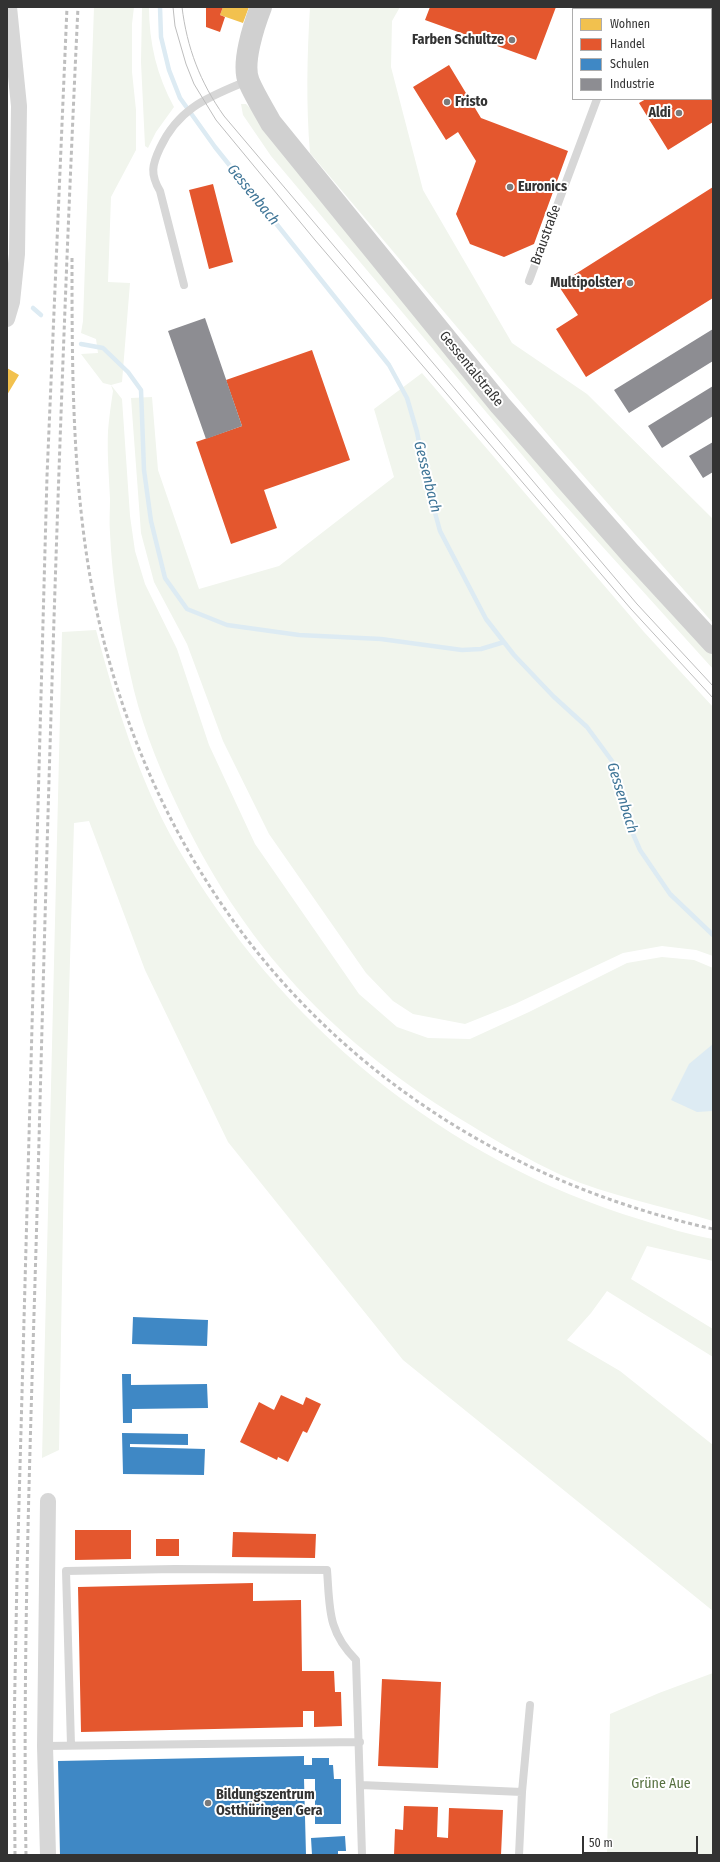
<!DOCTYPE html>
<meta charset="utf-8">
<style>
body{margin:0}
#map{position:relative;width:720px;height:1862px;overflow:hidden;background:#fff;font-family:"Fira Sans Condensed",sans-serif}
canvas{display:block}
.frame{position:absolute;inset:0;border:8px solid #333;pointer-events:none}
.legend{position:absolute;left:572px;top:8px;width:140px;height:92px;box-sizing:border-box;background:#fff;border:1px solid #adadad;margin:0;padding:5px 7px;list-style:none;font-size:12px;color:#333}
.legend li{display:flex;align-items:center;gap:8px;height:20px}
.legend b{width:20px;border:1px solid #adadad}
.scale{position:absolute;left:582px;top:1836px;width:116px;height:18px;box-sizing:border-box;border:2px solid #333;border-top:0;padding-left:5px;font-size:12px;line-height:14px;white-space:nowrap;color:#333;-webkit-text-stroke:3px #fff;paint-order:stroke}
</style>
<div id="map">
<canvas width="720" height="1862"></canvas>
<div class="frame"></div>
<ul class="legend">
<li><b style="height:11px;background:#f2c14e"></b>Wohnen</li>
<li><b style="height:11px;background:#e4572e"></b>Handel</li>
<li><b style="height:11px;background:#3f88c5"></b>Schulen</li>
<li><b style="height:11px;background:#8d8d92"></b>Industrie</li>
</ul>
<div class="scale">50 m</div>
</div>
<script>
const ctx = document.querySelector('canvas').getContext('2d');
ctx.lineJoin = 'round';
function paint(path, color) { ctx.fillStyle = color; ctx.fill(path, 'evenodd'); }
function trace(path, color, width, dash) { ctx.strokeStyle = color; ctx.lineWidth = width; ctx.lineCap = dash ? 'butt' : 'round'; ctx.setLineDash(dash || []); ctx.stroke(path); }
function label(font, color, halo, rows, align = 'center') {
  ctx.font = font + ' "Fira Sans Condensed",sans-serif'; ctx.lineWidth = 4; ctx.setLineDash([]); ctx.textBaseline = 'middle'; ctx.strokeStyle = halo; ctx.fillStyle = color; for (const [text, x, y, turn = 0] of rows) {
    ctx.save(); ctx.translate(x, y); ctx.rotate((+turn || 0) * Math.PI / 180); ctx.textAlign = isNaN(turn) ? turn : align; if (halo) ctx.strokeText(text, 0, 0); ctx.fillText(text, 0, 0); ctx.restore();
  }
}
const green = new Path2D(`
 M 94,7 L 134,7 L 132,24 L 132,72 L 136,110 L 136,150 L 111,197 L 108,282 L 130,283 L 122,382 L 111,385 L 122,399 L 130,516 L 135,551 L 145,584 L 177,649 L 209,745 L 255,844 L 359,994 L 397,1027 L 428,1038 L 470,1039 L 529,1012 L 627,963 L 662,957 L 694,960 L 713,968 L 713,1221 C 663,1206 609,1196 561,1175 C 531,1161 501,1144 472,1126 C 336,1045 241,945 175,801 C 156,761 139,717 130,673 C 120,628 112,579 110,533 C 109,522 110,510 110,499 C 109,476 107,453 108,431 C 109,418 111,404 113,391 L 111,385 L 103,383 L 81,354 L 98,353 L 96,339 L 81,333 L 83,321 Z
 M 142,7 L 149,7 C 149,43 157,76 174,107 L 156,132 L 148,148 L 145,146 L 141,62 Z
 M 310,7 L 400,7 L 392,21 L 391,67 L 423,190 L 512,343 L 587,394 L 713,519 L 713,623 L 559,448 L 310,153 C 306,104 307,56 310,7 Z
 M 241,104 L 246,104 L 259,117 L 713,653 L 713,669 L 555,494 L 271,156 L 243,115 Z
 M 422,373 L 644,632 L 713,707 L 713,956 L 696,950 L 662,946 L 623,953 L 515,1004 L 465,1024 L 413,1014 L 393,1001 L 366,973 L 269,834 L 223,741 L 187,644 L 154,582 L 141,533 L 131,398 L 152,397 L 158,470 L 199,589 L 279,566 L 394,477 L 374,409 Z
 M 96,630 C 116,704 138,778 176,845 C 278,1023 445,1161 642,1220 C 665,1227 689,1235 713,1239 L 713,1261 L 647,1246 L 631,1279 L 713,1329 L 713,1357 L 607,1291 L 591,1313 L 567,1340 L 620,1371 L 713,1445 L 713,1611 L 403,1360 L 228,1142 L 145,970 L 89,821 L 74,823 L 64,1167 L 59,1450 L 42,1458 L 62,632 Z
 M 713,1673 L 713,1855 L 565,1855 L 607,1855 L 610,1714 L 659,1693 Z`);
const water = new Path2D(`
 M 713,1044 L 713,1111 L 697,1112 L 671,1100 L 689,1064 Z`);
const homes = new Path2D(`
 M 223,7 L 249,7 L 243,23 L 220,15 Z
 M 7,368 L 19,375 L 7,395 Z`);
const shops = new Path2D(`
 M 206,7 L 223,7 L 220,15 L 225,17 L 220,32 L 206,27 Z
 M 430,7 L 556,7 L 536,60 L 425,20 Z
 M 713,58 L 713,122 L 668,150 L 639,103 L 646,99 L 711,99 L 711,60 Z
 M 449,65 L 481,118 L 568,151 L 534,244 L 504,257 L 470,244 L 456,214 L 476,161 L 458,132 L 446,140 L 413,87 Z
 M 213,184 L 233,262 L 209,269 L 189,190 Z
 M 713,187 L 713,298 L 586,377 L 556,329 L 578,315 L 558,285 Z
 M 312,350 L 350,460 L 264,490 L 277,528 L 231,544 L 196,442 L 242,426 L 226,380 Z
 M 281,1395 L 303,1405 L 306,1397 L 321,1404 L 307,1433 L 303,1431 L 288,1462 L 278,1457 L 277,1460 L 240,1442 L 259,1402 L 274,1410 Z
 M 75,1530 L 131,1530 L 131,1559 L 75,1560 Z
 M 233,1532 L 316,1534 L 315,1558 L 232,1557 Z
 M 156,1539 L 179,1539 L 179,1556 L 156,1556 Z
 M 253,1583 L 253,1601 L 301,1600 L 302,1671 L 334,1671 L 335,1692 L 341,1692 L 342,1726 L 314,1727 L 314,1711 L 303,1711 L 303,1727 L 81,1732 L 78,1587 Z
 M 382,1679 L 441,1682 L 438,1768 L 378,1766 Z
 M 404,1806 L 438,1807 L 437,1837 L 448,1838 L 449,1808 L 503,1810 L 501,1855 L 394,1855 L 395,1829 L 403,1830 Z`);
const schools = new Path2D(`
 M 133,1317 L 208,1320 L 207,1346 L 132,1344 Z
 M 122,1374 L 131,1374 L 131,1385 L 207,1384 L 208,1408 L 132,1409 L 132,1423 L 123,1423 Z
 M 122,1433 L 188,1434 L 188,1445 L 130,1444 L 130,1447 L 205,1449 L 204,1475 L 123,1474 Z
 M 304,1756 L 304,1765 L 312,1765 L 312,1758 L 329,1758 L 329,1765 L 333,1765 L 334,1779 L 341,1779 L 341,1824 L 315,1824 L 315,1779 L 304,1779 L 306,1855 L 60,1855 L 58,1761 Z
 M 345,1836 L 346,1851 L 338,1851 L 338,1855 L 312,1855 L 311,1838 Z`);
const industry = new Path2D(`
 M 205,318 L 242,426 L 206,439 L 168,331 Z
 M 713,329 L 713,361 L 629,413 L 614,390 Z
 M 713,386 L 713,416 L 662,448 L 648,426 Z
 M 713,442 L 713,472 L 703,478 L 689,456 Z`);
const stream = new Path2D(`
 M 160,7 L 161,37 L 169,70 L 180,98 L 215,147 L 389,365 L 407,398 L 417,432 L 426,480 L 440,531 L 486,619 L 514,655 L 553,696 L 587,727 L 612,761 L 623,811 L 640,850 L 670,894 L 713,935
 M 711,33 L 713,34
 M 33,308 L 41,315
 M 81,344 L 103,348 L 128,372 L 141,390 L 144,470 L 151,521 L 165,578 L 187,609 L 227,625 L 299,635 L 381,639 L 462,650 L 481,649 L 504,642`);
const service = new Path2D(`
 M 634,9 L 635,7
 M 529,281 L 597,99
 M 184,285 L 160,191 C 150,174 152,165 160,148 C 179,107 209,97 247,81
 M 71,1745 L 66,1571 L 175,1569 L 327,1570 C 330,1608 327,1631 356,1660 L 362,1855
 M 45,1746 L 360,1742
 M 361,1785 L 522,1792 L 519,1855
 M 522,1792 L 530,1705`);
const minor = new Path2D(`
 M 7,319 L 12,302 L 17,254 L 19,106 L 9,7
 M 48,1501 L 45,1746 L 48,1855`);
const secondary = new Path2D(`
 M 261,7 C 254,25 241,64 249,82 C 255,96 264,110 271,123 L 500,405 L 631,554 L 713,643`);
const primary = new Path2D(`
 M 681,7 L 686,9
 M 711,18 L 713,19`);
const tram = new Path2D(`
 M 173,7 L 175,26 L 186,64 L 194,84 L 216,120 L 315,240 L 631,609 L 713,698
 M 182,7 C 187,48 200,82 224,116 L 637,604 L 713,686`);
const rail = new Path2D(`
 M 72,258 C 72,377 72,500 98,617 C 170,933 396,1158 713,1229
 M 15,1855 L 14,1732 L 17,1577 L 47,476 L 67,7
 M 26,1855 C 22,1617 33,1378 39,1140 C 49,762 60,384 78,7`);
const markers = [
 [512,40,4,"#7a7a7a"],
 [447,102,4,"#7a7a7a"],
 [679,113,4,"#7a7a7a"],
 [510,187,4,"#7a7a7a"],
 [630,283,4,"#7a7a7a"],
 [208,1803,4,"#7a7a7a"]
];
const poiNames = [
 ["Farben Schultze",504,40],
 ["Fristo",455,102,"left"],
 ["Aldi",671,113],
 ["Euronics",518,187,"left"],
 ["Multipolster",622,283],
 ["Bildungszentrum",216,1795,"left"],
 ["Ostthüringen Gera",216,1811,"left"]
];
const streetNames = [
 ["Braustraße",546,235,-70],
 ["Gessentalstraße",471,369,51]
];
const parkNames = [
 ["Grüne Aue",661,1784]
];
const waterNames = [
 ["Gessenbach",253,195,51],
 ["Gessenbach",427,477,76],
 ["Gessenbach",622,798,73]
];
paint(green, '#f1f5ed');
paint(water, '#ddebf3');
paint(homes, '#f2c14e');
paint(shops, '#e4572e');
paint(schools, '#3f88c5');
paint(industry, '#8d8d92');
trace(stream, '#ddebf3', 4.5);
trace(service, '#d7d7d7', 8);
trace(minor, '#d7d7d7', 16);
trace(secondary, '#d0d0d0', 22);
trace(primary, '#cacaca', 22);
trace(tram, '#bebebe', 1);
trace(rail, '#bebebe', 3, [4, 3]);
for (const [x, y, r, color] of markers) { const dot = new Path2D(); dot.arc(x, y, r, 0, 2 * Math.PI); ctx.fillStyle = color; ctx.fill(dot); trace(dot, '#fff', 1.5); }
label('bold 14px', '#333', '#fff', poiNames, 'right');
label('14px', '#333', '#fff', streetNames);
label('14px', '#56703f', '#fff', parkNames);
label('italic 15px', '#3f7597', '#fff', waterNames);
</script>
